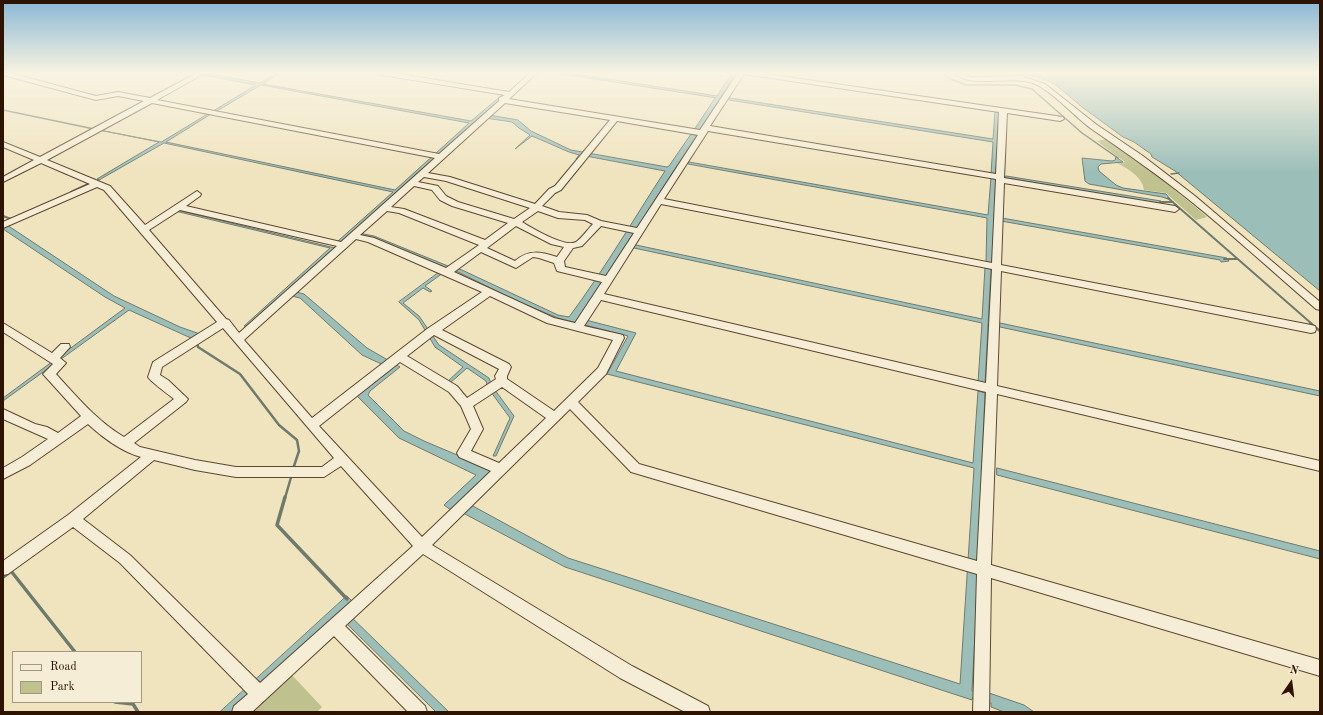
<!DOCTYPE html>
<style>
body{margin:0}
#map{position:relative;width:1323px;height:715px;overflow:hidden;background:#f0e4bf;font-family:"Old Standard TT",serif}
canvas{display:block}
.frame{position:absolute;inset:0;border:4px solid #2d1300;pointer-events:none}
.legend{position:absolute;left:12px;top:651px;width:130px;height:52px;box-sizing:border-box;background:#f5edd5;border:1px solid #a59680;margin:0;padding:5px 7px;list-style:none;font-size:12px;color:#2d1300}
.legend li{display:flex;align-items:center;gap:8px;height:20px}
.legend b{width:20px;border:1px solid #a59680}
.north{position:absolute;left:1271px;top:663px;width:40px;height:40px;-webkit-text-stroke:3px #f5edd5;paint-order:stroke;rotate:14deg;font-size:11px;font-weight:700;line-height:16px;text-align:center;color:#2d1300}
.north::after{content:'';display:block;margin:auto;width:14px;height:18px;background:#2d1300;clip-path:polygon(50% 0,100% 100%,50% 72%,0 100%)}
</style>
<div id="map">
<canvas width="1323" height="715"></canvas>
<div class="frame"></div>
<ul class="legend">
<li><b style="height:5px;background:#f5edd5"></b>Road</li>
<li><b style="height:11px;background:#bfc28e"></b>Park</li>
</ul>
<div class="north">N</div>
</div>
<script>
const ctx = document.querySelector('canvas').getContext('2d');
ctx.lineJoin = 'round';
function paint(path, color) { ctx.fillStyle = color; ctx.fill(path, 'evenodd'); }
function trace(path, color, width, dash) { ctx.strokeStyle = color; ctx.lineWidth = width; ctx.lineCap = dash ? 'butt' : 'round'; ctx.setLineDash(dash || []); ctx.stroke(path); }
const green = new Path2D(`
 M 1106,139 C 1141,163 1175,189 1207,217 L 1196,220 L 1166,193 L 1144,190 C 1142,176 1128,169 1117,163 L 1125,162 L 1097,141 Z
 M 290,673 L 322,707 L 317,712 L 247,712 Z`);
const water = new Path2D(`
 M 205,73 L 260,83 L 277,73 L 280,73 L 263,84 L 471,121 L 502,95 L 505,95 L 438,155 L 435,154 L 469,123 L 261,85 L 217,111 L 213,111 L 256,85 L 202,75 Z
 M 556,73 L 570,73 L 717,96 L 732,73 L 736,73 L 699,131 L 694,130 L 715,98 Z
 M 1024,73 L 1320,73 L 1320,291 L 1175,171 L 1152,157 L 1151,154 L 1134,142 L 1123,137 L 1082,107 L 1056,85 L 1046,80 Z
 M 730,98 L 993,139 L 995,111 L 999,111 L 996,175 L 991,174 L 993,142 L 729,100 Z
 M 208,114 L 211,114 L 166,142 L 395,190 L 427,161 L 432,157 L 434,158 L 342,242 L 338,241 L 393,192 L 164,143 L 99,180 L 97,179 L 159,142 L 99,130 L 161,142 Z
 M 489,115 L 518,120 L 531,131 L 571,150 L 667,167 L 669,166 L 691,134 L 697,135 L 579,317 L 582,319 L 636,333 L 616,371 L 973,463 L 978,391 L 985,393 L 982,463 L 984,464 L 972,691 L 988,697 L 989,693 L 1024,705 L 1034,712 L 1004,712 L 991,707 L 991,703 L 973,697 L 972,700 L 565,567 L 463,513 L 452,511 L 444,505 L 476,475 L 399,438 L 356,395 L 390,368 L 362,355 L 300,298 L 283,294 L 247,327 L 244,326 L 330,248 L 175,211 L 177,210 L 335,248 L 288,290 L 304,294 L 367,348 L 400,367 L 370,391 L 368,395 L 404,431 L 424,441 L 488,468 L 491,471 L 471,505 L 568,558 L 960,684 L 974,468 L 607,374 L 628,336 L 558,318 L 519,302 L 454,270 L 447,269 L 373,238 L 359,235 L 359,233 L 374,236 L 448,266 L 462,270 L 558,315 L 569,317 C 604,270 633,220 665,171 L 586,156 L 576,159 L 579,155 L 569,152 L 532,136 L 515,149 L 530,135 L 519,128 L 512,122 L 485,118 Z
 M 1116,157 L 1123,162 L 1101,164 L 1098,167 L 1099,171 L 1116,185 L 1123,188 L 1166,194 L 1171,200 L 1162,197 L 1089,184 L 1085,181 L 1082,158 L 1112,161 L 1115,160 Z
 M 689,162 L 988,215 L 991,177 L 996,178 L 992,263 L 986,262 L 987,218 L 688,164 Z
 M 1006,176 L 1161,201 L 1162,204 L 1006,178 Z
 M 1002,218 L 1227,258 L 1229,261 L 1221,262 L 1220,260 L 1001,221 Z
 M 7,225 L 114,296 L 180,327 L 200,334 L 193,339 L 129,310 L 3,401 L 3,398 L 125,308 L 105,297 L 3,229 L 3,227 Z
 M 636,245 L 982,319 L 985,267 L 991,268 L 985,384 L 978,382 L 982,323 L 634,248 Z
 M 441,271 L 443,273 L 425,286 L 432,291 L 430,292 L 423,288 L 403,303 L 419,316 L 439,345 L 489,378 L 492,386 L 514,416 L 496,456 L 493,456 L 510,418 L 488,388 L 486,381 L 467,368 L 450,383 L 447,382 L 463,367 L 435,347 L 419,320 L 399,302 Z
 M 1000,323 L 1320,391 L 1320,396 L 1000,327 Z
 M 997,468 L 1320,551 L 1320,559 L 997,475 Z
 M 347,596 L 353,602 L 344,610 L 449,712 L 436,712 L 338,615 L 232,712 L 220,712 Z`);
const streamFar3 = new Path2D(`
 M 942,73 L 951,79 L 966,85 L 1015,85 L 1032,89 L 1082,133 L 1118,158
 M 3,110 L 94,129
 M 1171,174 L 1179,173`);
const streamFar2 = new Path2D(`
 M 71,192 L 88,184
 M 1168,198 L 1312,324
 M 1160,202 L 1173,202
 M 3,216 L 11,219
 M 1224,259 L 1237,259`);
const streamFar1 = new Path2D(`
 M 1310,323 L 1320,331
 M 197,342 L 198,347 L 240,374 L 279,425 L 297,440 L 299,451 L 293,469
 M 285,498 L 292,474`);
const stream = new Path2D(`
 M 285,497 L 277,525 L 347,599
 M 3,577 L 11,571 L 75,652
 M 115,702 L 133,704 L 138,712`);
const minor = new Path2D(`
 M 3,73 L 10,73 L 96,96 L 118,92 L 150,98 L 197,73 L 205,73 L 157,100 L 439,154 L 499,101 L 499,98 L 505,95 L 382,75 L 379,73 L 394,73 L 509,92 L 530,73 L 537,73 L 509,99 L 700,130 L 738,73 L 760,73 L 1063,117 L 1064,119 L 1060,121 L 1007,113 L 1004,178 L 1175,206 L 1179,209 L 1175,212 L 1004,183 L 1001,265 L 1311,325 L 1315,326 L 1316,329 L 1315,332 L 1311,333 L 1001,271 L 997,386 L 1320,461 L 1320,471 L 997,394 L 991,565 L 1320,660 L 1320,676 L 991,578 L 989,712 L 973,712 L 977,574 L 631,472 L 570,409 L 432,545 L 632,666 L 708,706 L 710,712 L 685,712 L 620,678 L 423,554 L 345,626 L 425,706 L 427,712 L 408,712 L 334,636 L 252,712 L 232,712 L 234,706 L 248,694 L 120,563 L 73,527 L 8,574 L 3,575 L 3,561 L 68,515 L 141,457 C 122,452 102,437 88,424 L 30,465 L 3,479 L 3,468 L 22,457 L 48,439 L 3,419 L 3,409 L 35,424 L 47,427 L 58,433 L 81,416 L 43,374 L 53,364 L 3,332 L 3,323 L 52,353 L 61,344 L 69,344 L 70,347 L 60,358 L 66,363 L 56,374 C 77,397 97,421 124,437 L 174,399 C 168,394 151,382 148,377 L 153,362 L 217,322 L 104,190 L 97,187 L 3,228 L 3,222 L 90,184 L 41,163 L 3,182 L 3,177 L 34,160 L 3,147 L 3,142 L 40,157 L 144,101 L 118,96 L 96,100 L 3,75 ZM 744,74 L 999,112 L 996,174 L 710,126 ZM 152,103 L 435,158 L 341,242 L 186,206 L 200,196 L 201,194 L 197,191 L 145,225 L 110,186 L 47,160 ZM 505,103 L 610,120 L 555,186 L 549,189 L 535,204 L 450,177 L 428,173 ZM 617,121 L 698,135 L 637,228 L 601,221 L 587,215 L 559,212 L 542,206 L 555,193 L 561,190 ZM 708,131 L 996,179 L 992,263 L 664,199 ZM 424,177 L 446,181 L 530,208 L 514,219 L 458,202 L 446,196 L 438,186 L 418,182 ZM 414,186 L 432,190 L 440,200 L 452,206 L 508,223 L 485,240 L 404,209 L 391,207 ZM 661,204 L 992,269 L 986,383 L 604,294 ZM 180,210 L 337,246 L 239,333 L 229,320 L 226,319 L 149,230 ZM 387,211 L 399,213 L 479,245 L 446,268 L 374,238 L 360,235 ZM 538,211 L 558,218 L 585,220 L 593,224 C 588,229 582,238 576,242 C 565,248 532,228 522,222 ZM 516,226 L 551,244 L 564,247 L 557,257 C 541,252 529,249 515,261 L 487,248 ZM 601,226 L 634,233 L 606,276 L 565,267 L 564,261 L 573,248 L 582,246 ZM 356,239 L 368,242 L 482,292 L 427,329 L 312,418 L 244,340 ZM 481,252 L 516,268 L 533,257 L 539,258 L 554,263 L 557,271 L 602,282 L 575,323 L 554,318 L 454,272 ZM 490,296 L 547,323 L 613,340 L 598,368 L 554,411 L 507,379 L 507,376 L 511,367 L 509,364 L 442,330 ZM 601,300 L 986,392 L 977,561 L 639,464 L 578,402 L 606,374 L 624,338 L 623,335 L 584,326 ZM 223,328 L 334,458 L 322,467 L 236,467 L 195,460 L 140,447 L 134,443 L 186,402 L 188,399 L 168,380 L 160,375 L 162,367 ZM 434,335 L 499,369 L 495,376 L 496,379 L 467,398 L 457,386 L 407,356 ZM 400,362 L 449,392 L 461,406 L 471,429 L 457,453 L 459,457 L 491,471 L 422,537 L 319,426 ZM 502,387 L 546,418 L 499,463 L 471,451 L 483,429 L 473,406 ZM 154,460 L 195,470 L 236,477 L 324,477 L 341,466 L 413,546 L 260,683 L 130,555 L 83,519 Z
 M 955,73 L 962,73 L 971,77 L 1021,76 L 1045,84 L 1097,125 L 1143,156 L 1195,196 L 1320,302 L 1320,310 L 1316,309 C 1274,273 1232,234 1188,199 C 1157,174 1125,152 1093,130 C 1075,117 1060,99 1041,87 C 1017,71 971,91 955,73 Z`);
paint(green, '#bfc28e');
paint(water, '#9bbeb8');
trace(water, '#6f7a6e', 1);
trace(streamFar3, '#6f7a6e', 1.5);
trace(streamFar2, '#6f7a6e', 2);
trace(streamFar1, '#6f7a6e', 2.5);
trace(stream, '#6f7a6e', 3.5);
trace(minor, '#5e4730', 2);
paint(minor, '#f5edd5');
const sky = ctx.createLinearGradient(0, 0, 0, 173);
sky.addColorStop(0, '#89b8d5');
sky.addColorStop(0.42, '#f8f3e2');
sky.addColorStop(1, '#f8f3e200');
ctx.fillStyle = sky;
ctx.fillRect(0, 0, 1323, 173);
</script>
